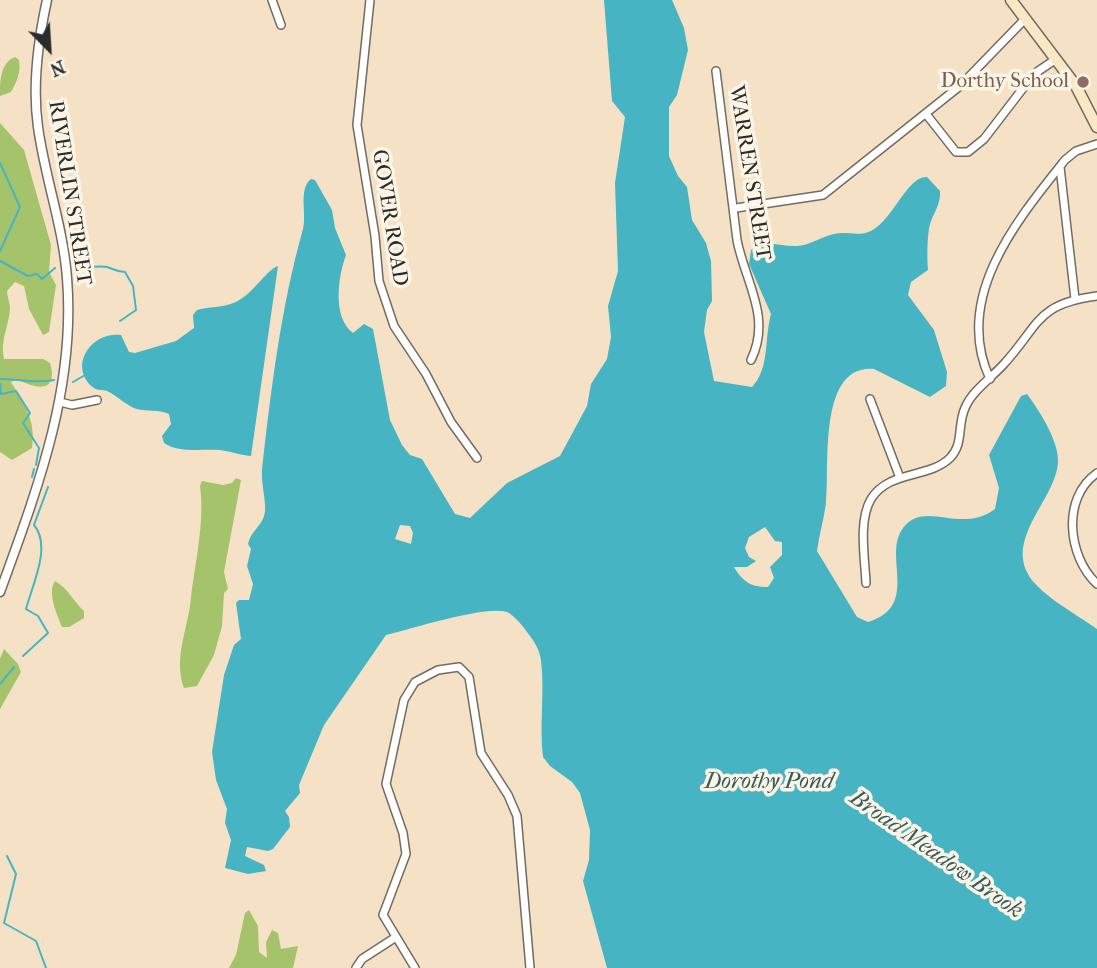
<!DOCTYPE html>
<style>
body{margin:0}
#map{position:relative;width:1097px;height:968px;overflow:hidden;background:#f5e2c6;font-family:"IM FELL French Canon",serif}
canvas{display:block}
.north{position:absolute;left:14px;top:14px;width:70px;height:70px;-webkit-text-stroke:5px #fcf5e5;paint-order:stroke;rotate:156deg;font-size:19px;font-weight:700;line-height:28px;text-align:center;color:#2b2b2b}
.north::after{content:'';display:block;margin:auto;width:24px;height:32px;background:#2b2b2b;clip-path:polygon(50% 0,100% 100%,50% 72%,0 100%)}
</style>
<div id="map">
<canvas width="1097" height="968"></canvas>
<div class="north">N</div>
</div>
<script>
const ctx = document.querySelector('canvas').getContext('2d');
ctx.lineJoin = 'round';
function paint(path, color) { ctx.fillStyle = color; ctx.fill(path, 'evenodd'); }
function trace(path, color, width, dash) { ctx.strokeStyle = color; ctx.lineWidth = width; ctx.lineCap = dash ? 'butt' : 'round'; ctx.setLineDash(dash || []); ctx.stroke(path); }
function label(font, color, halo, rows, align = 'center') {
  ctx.font = font + ' "IM FELL French Canon",serif'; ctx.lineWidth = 7; ctx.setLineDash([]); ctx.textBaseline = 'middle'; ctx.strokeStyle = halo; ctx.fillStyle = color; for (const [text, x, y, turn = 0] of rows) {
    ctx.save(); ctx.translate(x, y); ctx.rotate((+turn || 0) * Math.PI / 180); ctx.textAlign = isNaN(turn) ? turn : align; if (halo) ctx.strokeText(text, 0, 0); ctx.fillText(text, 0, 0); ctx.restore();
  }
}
const green = new Path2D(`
 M 15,57 L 19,60 C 21,73 17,81 11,92 L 0,96 C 0,81 0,63 15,57 Z
 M 0,123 L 24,150 L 51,245 L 49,272 L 56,285 L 49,332 L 43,335 L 29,309 L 24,286 L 15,282 L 7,291 C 7,297 10,302 10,308 C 9,327 0,339 4,359 L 43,359 L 50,363 C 59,394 35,389 17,379 L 11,382 C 25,405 36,420 32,448 L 12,460 L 0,452 Z
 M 236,478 L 241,480 L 224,572 L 228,589 L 224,593 L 222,626 L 214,655 L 197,686 L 184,688 C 173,658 188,629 191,598 C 195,563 205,522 200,486 L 202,481 L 223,485 L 232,483 Z
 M 55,581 C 68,588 73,601 84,611 L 84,618 L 69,627 L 62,627 C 57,614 47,593 55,581 Z
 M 4,649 L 18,664 L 21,672 L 0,709 L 0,659 Z
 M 249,910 L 258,926 L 259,952 L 267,958 L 266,942 L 272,930 L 278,933 L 281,949 L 298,946 L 293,968 L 229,968 L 236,955 L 245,913 Z`);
const water = new Path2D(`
 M 604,0 L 672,0 L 684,28 L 688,50 L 677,95 L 669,107 L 669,156 L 678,176 L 687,187 L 692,220 L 706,243 L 711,261 L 712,301 L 707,310 L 704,332 L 714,381 L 752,387 C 770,368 764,339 771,314 L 749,264 L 751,250 C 767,239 780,247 798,246 C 810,245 821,237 834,234 C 846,231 859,237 871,231 C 893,220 907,176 927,177 L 940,191 C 941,204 934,212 930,224 C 927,235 927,259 928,270 L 911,282 L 908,295 L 934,330 L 947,372 L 946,386 L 930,397 L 874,369 C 817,364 830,468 826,503 C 824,519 819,535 817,551 L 857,617 L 868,622 C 921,606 882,556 903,528 C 925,499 960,535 995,509 L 999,488 L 989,455 L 1021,396 L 1027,394 C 1039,410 1059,441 1058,462 C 1056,498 1009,534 1027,572 C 1036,593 1078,615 1097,629 L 1097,968 L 607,968 L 583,881 L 589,860 L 590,830 L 580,793 L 572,782 L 550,766 L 543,757 C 539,725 545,692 541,661 C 540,650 534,641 527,632 C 523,626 515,617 509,613 C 492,603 408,630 386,635 L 324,725 L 299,785 L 300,793 L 285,811 L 289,817 L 290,827 L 273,849 L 268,851 L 247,847 L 245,856 L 264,865 L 266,871 L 248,874 L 225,868 L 231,840 L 225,823 L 227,809 L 216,780 L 212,752 L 224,675 L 234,645 L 241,639 L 236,603 L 239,600 L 249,600 L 253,584 L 247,566 L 251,549 L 248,544 C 251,530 263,526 265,512 C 266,499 261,484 262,470 C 271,389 281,307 303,229 C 307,214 298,189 311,179 L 315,180 L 332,210 L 335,228 L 346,255 C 338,277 332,317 353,333 L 364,324 L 373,329 L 390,420 L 402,445 L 410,455 L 422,459 L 455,514 L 470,518 L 507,483 L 560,456 L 587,406 L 591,384 L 607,359 L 611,337 L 608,306 L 618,271 L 615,183 L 625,117 L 612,101 ZM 400,525 L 410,526 L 413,533 L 411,544 L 395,539 ZM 765,527 L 775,541 L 782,542 L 782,555 L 770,567 L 774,578 L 768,587 C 751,587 743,582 734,567 L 747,567 L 756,561 L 749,557 L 745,548 L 749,537 Z
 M 278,266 L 251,456 C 239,455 230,451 219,450 C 200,449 179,453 164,443 L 162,436 L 171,424 L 169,414 C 158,409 147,412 137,409 C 129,407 118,397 109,392 C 104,389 98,391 94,388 C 67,367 91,331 121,335 L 129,352 L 135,353 L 176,341 L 194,328 L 193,315 L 197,310 C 211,306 228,308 241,299 C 254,291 268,269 278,266 Z`);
const stream = new Path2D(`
 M 0,163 L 20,207 L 0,251
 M 0,261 L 28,276 L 37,274 L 42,279 L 55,268
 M 75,266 C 86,269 97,265 107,267 C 114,269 117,272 125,272 L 133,286 L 136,310 L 120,321
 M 0,379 C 20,379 34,384 54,380
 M 73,382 L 87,374
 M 0,384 L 1,394 L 16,391 L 30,413 L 23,423 L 39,448 L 36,465
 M 32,477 L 34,469
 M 23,656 L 48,633 L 38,616 L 26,609 C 32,586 52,546 34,525 L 48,487
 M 0,684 L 14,667
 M 7,856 L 16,874 L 4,923 L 36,941 L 46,968`);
const minor = new Path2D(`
 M 272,0 L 281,25
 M 370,0 L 357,125 L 375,236 L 379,281 L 394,326 L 426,374 L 451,422 L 477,458
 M 716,71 L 737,240 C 745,282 772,317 751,360
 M 926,114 L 956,152 L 968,152 L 984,139 L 1034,74 L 1056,59
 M 1060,167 L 1075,299
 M 736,208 L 823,195 L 960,86 L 1025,19
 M 990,379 C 952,298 1017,220 1065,160 L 1076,151 L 1097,144
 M 870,399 L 900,478
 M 60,402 L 72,405 L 97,400
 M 1097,473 C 1061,498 1068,557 1097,584
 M 866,583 C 865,559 858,521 871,499 C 889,470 928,479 950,458 C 964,444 957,425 965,408 C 972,391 991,378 1003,365 C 1040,325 1035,304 1097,296
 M 356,968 L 362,959 L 396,937
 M 415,968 L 383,915 L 406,854 L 403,833 L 386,784 L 404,700 L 415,682 L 438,670 L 459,667 L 469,677 L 481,753 L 508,795 L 517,816 L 530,968`);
const tertiary = new Path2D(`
 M 0,592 C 37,490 76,389 67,278 C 63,226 45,178 38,127 C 32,85 38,41 47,0`);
const secondary = new Path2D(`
 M 1011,0 L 1076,86 L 1097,127`);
const markers = [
 [1083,82,7,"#8d6e63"]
];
const educationNames = [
 ["Dorthy School",1069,82]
];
const streetNames = [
 ["WARREN STREET",749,173,81],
 ["RIVERLIN STREET",69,193,81],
 ["GOVER ROAD",389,218,81]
];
const waterNames = [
 ["Dorothy Pond",769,782],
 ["Broad Meadow Brook",936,855,35]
];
paint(green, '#a5c36a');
paint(water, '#46b4c2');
trace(stream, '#46b4c2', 2);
trace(minor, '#726b61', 10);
trace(tertiary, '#726b61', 11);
trace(secondary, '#726b61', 13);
trace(minor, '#fff', 7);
trace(tertiary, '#fff', 8);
trace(secondary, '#fae7c3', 10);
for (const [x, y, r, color] of markers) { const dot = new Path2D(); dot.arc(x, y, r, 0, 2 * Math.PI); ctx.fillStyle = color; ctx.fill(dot); trace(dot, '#fcf5e5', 2.5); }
label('21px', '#785e54', '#fcf5e5', educationNames, 'right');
label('21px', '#2b2b2b', '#fcf5e5', streetNames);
label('italic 23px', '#345b60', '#fcf5e5', waterNames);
</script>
